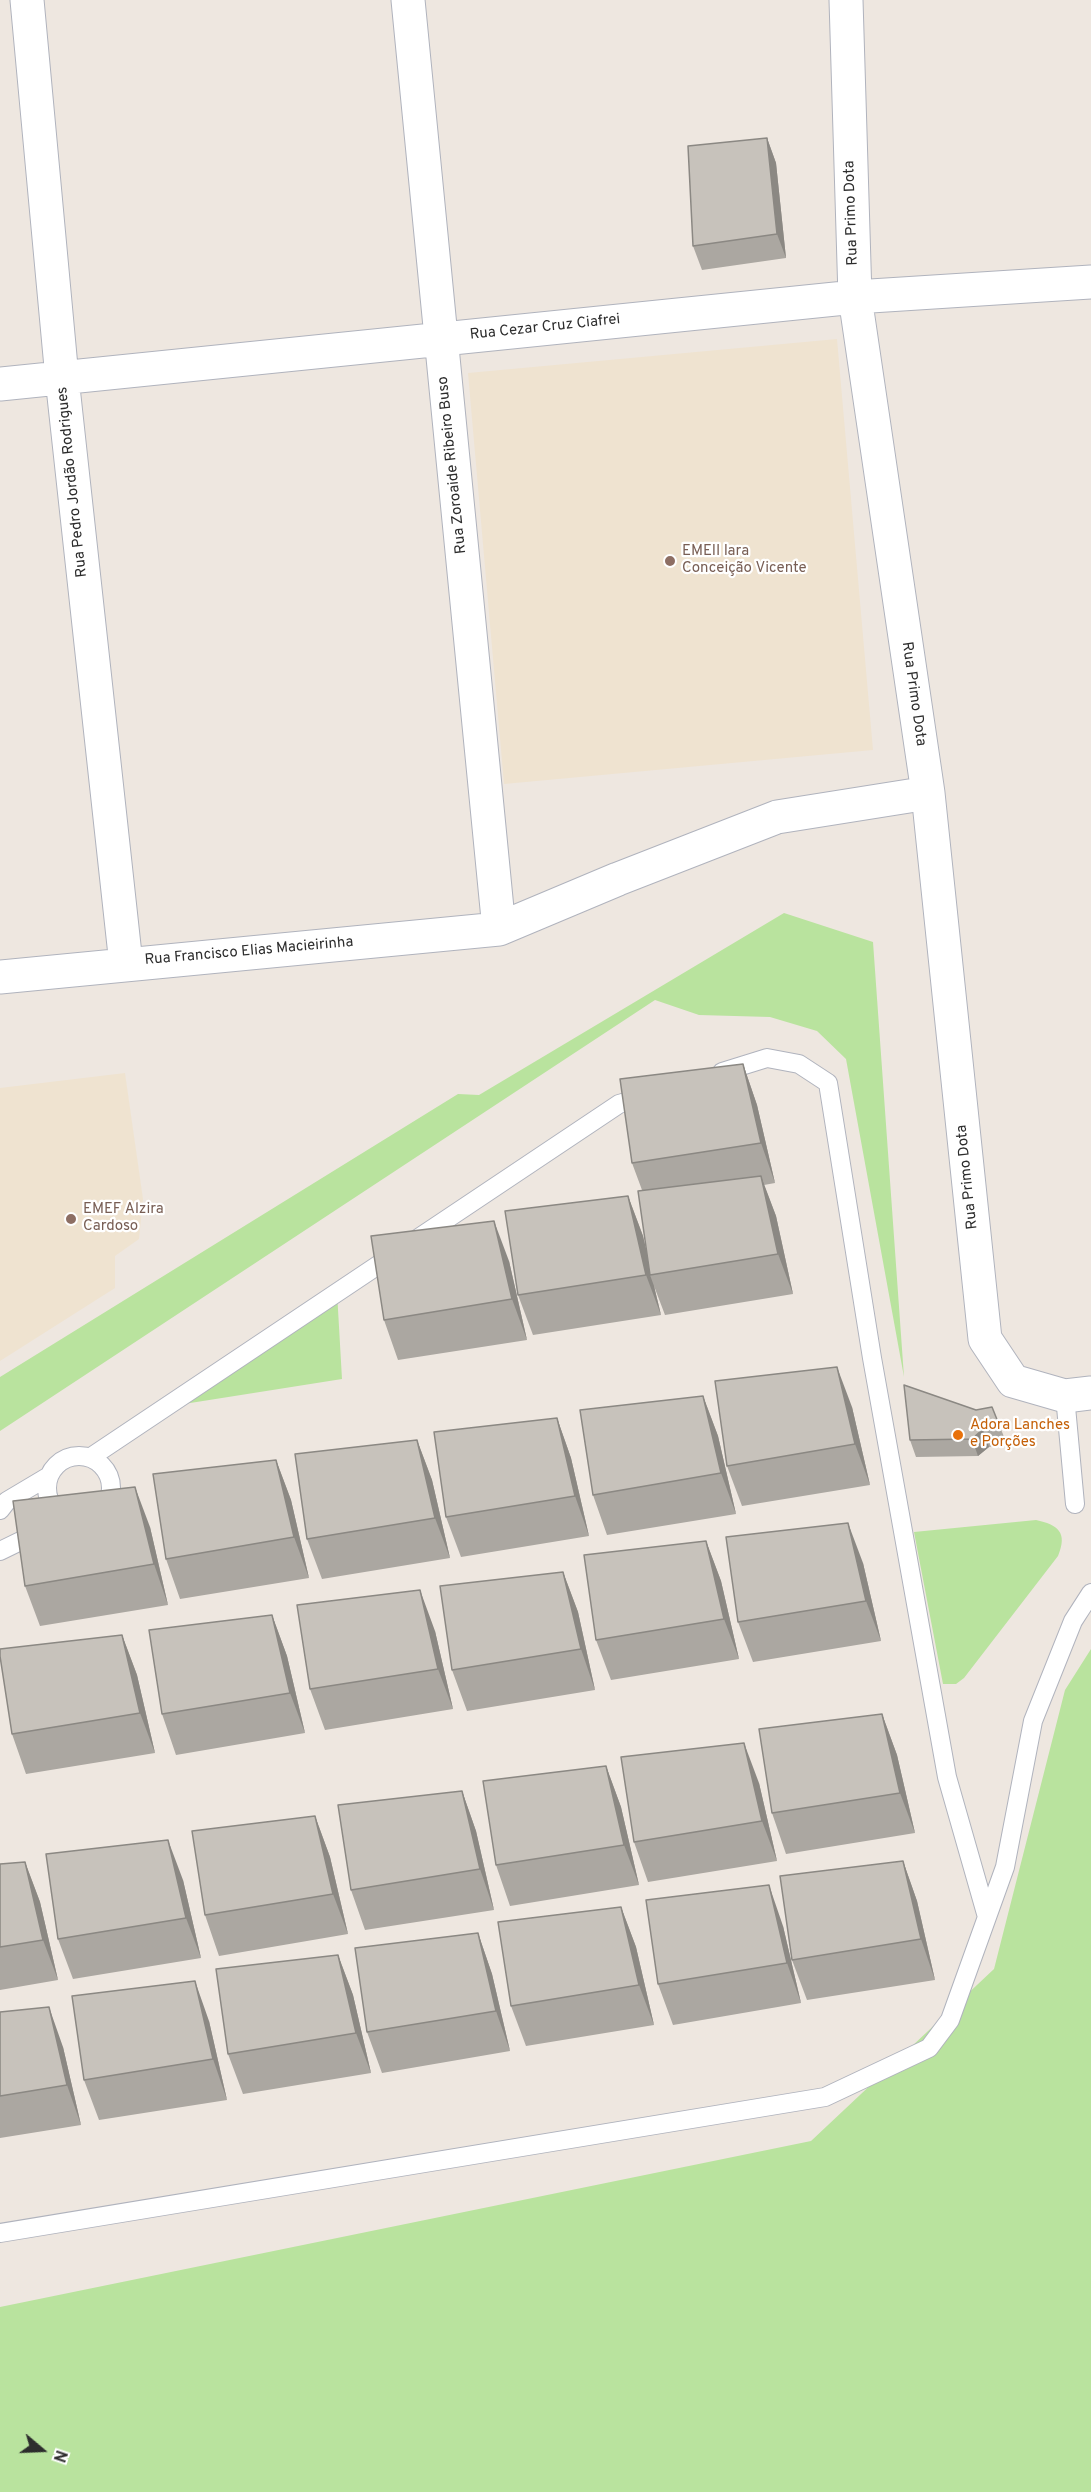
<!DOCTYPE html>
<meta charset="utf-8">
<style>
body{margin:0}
#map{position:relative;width:1091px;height:2492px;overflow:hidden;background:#eee7e0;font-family:Overpass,sans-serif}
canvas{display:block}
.north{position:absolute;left:12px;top:2420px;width:60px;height:60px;-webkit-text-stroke:4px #fff;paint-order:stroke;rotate:109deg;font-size:16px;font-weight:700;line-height:24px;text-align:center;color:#2d2d2d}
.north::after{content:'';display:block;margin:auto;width:21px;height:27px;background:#2d2d2d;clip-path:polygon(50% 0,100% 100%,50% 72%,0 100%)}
</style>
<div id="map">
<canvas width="1091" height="2492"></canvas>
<div class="north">N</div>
</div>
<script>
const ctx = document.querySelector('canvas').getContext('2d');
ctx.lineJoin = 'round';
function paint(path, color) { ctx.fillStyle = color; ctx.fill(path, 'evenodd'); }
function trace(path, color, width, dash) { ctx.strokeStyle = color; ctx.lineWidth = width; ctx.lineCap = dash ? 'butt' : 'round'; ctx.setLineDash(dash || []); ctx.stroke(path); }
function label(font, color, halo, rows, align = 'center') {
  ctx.font = font + ' Overpass,sans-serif'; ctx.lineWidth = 4.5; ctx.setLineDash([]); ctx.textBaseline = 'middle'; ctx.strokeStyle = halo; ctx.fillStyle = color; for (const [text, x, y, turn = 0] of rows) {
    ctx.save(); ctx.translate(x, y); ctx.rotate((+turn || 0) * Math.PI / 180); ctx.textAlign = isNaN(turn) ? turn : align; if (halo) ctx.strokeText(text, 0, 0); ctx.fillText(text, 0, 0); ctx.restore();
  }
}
const education = new Path2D(`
 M 837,339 L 873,750 L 504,784 L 468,373 Z
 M 125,1073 L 143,1199 L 139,1239 L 115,1256 L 115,1288 L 0,1361 L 0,1088 Z`);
const green = new Path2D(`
 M 784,913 L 873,942 L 904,1377 L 846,1059 L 817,1031 L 770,1017 L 699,1015 L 655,1000 L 0,1431 L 0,1377 L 458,1094 L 479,1095 Z
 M 337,1292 L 342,1379 L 165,1407 Z
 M 1036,1520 C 1058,1525 1068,1532 1058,1556 L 964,1678 L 956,1684 L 943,1684 L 914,1532 Z
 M 1091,1649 L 1091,2492 L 0,2492 L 0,2307 L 811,2141 L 994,1969 L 1065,1690 Z`);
const lane = new Path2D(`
 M 722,1072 L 767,1058 L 799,1064 L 828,1083 L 872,1358 L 947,1777 L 987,1917
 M 1065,1396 L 1075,1504
 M47 1488a32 32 0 1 1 64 0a32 32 0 1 1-64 0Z
 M 91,1457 L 619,1104 L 647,1096
 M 0,1510 L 7,1501 L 49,1476
 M 0,1551 L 39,1532
 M 0,2233 L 825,2097 L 929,2048 L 950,2020 L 1005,1867 L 1033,1721 L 1073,1621 L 1091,1593`);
const street = new Path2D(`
 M 27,0 L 62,378 L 126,964
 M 408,0 L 499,929
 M 846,0 L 855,297 L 928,793 L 985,1339 L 1013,1381 L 1065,1396 L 1091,1393
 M 0,384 L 855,297 L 1091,282
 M 0,977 L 499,929 L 618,879 L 777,817 L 928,793`);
const wall = new Path2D(`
 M 767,138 L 776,163 L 786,258 L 702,270 L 693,246 Z
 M 743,1064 L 757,1105 L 775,1183 L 764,1185 L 776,1216 L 793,1294 L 665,1315 L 654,1286 L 661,1315 L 533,1335 L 518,1295 L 628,1196 L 643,1236 L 647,1255 L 642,1190 L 632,1163 Z
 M 509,1261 L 527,1340 L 398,1360 L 384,1320 Z
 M 703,1396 L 718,1436 L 736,1514 L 607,1535 L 593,1495 Z
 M 852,1407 L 870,1485 L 742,1506 L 727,1466 Z
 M 557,1418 L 571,1458 L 589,1536 L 461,1557 L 446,1517 Z
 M 1000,1427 L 1007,1444 L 989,1447 L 978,1456 L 916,1457 L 910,1440 Z
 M 417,1440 L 432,1480 L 450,1558 L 322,1579 L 307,1539 Z
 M 276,1460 L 291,1500 L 309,1578 L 180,1599 L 166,1559 Z
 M 150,1527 L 168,1605 L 40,1626 L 25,1586 Z
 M 706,1541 L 721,1581 L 739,1659 L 611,1680 L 596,1640 Z
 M 863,1563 L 881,1641 L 753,1662 L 738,1622 Z
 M 563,1572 L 578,1612 L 595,1690 L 467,1711 L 452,1670 Z
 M 272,1615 L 287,1656 L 305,1733 L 176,1755 L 162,1714 Z
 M 435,1631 L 453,1709 L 325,1730 L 310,1689 Z
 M 122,1635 L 137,1675 L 155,1753 L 26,1774 L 12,1734 Z
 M 882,1714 L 897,1755 L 915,1833 L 786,1854 L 772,1813 Z
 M 606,1766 L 621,1807 L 639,1885 L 510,1906 L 496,1865 Z
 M 759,1783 L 777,1861 L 648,1882 L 634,1842 Z
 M 462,1791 L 476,1831 L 494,1910 L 365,1930 L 351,1890 Z
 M 315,1816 L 330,1857 L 348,1934 L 219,1956 L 205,1915 Z
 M 903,1861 L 917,1901 L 935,1980 L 807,2000 L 792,1960 Z
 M 25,1862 L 40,1902 L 58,1980 L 0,1990 L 0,1864 Z
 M 183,1880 L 201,1958 L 73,1979 L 58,1939 Z
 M 621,1907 L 636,1947 L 654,2025 L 526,2046 L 511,2006 Z
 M 783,1926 L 801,2003 L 673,2025 L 658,1984 Z
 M 478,1933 L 492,1974 L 510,2051 L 382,2073 L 367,2032 Z
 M 338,1955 L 353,1995 L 371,2073 L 243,2094 L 228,2054 Z
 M 0,2012 L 63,2047 L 81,2125 L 0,2138 Z
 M 209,2021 L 227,2100 L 99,2120 L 84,2080 Z`);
const shadedWall = new Path2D(`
 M 767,138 L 776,163 L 786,258 L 777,234 Z
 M 743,1064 L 757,1105 L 775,1183 L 761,1143 Z
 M 761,1176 L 776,1216 L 793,1294 L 778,1254 Z
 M 628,1196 L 643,1236 L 652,1274 L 650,1275 L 654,1286 L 661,1315 L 646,1275 Z
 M 494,1221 L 509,1261 L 527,1340 L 512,1299 Z
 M 837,1367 L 852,1407 L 870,1485 L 855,1444 Z
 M 703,1396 L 718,1436 L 736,1514 L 721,1473 Z
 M 557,1418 L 571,1458 L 589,1536 L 575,1496 Z
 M 983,1429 L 989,1447 L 978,1456 L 972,1439 Z
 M 417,1440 L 432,1480 L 450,1558 L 435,1518 Z
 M 276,1460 L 291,1500 L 309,1578 L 294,1537 Z
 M 135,1487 L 150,1527 L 168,1605 L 154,1564 Z
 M 848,1523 L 863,1563 L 881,1641 L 866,1601 Z
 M 706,1541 L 721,1581 L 739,1659 L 724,1619 Z
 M 563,1572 L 578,1612 L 595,1690 L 581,1649 Z
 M 420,1590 L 435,1631 L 453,1709 L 438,1669 Z
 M 272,1615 L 287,1656 L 305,1733 L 290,1693 Z
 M 122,1635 L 137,1675 L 155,1753 L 140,1713 Z
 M 882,1714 L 897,1755 L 915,1833 L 900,1793 Z
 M 744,1743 L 759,1783 L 777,1861 L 762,1821 Z
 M 606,1766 L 621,1807 L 639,1885 L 624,1845 Z
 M 462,1791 L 476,1831 L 494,1910 L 480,1869 Z
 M 315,1816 L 330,1857 L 348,1934 L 333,1894 Z
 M 168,1840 L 183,1880 L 201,1958 L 186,1918 Z
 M 903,1861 L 917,1901 L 935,1980 L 921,1939 Z
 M 25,1862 L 40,1902 L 58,1980 L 43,1940 Z
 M 769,1885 L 783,1926 L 801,2003 L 787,1963 Z
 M 621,1907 L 636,1947 L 654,2025 L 639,1985 Z
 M 478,1933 L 492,1974 L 510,2051 L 496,2011 Z
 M 338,1955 L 353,1995 L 371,2073 L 356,2033 Z
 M 195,1981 L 209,2021 L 227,2100 L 213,2059 Z
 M 49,2007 L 63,2047 L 81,2125 L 67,2085 Z`);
const building = new Path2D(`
 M 767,138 L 777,234 L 693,246 L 688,146 Z
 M 743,1064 L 761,1143 L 632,1163 L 620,1079 Z
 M 761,1176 L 778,1254 L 650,1275 L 638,1191 Z
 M 628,1196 L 646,1275 L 518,1295 L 505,1211 Z
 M 494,1221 L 512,1299 L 384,1320 L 371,1236 Z
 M 837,1367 L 855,1444 L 727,1466 L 715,1381 Z
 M 904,1385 L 976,1410 L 992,1407 L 1000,1427 L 983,1429 L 972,1439 L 910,1440 Z
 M 703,1396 L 721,1473 L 593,1495 L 580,1410 Z
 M 557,1418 L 575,1496 L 446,1517 L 434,1432 Z
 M 417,1440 L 435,1518 L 307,1539 L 295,1454 Z
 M 276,1460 L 294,1537 L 166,1559 L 153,1474 Z
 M 135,1487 L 154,1564 L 25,1586 L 13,1501 Z
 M 848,1523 L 866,1601 L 738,1622 L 726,1537 Z
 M 706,1541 L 724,1619 L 596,1640 L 584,1555 Z
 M 563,1572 L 581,1649 L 452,1670 L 440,1586 Z
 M 420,1590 L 438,1669 L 310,1689 L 297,1605 Z
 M 272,1615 L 290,1693 L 162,1714 L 149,1630 Z
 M 122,1635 L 140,1713 L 12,1734 L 0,1656 L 0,1649 Z
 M 882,1714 L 900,1793 L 772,1813 L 759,1729 Z
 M 744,1743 L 762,1821 L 634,1842 L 621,1757 Z
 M 606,1766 L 624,1845 L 496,1865 L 483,1781 Z
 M 462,1791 L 480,1869 L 351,1890 L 338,1805 Z
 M 315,1816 L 333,1894 L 205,1915 L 192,1831 Z
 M 168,1840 L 186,1918 L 58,1939 L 46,1854 Z
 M 903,1861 L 921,1939 L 792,1960 L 780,1876 Z
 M 25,1862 L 43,1940 L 0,1947 L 0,1864 Z
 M 769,1885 L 787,1963 L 658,1984 L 646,1900 Z
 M 621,1907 L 639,1985 L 511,2006 L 498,1922 Z
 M 478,1933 L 496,2011 L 367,2032 L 355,1948 Z
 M 338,1955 L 356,2033 L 228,2054 L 216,1969 Z
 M 195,1981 L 213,2059 L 84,2080 L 72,1996 Z
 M 49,2007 L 67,2085 L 0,2096 L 0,2012 Z`);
const markers = [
 [670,561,6,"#8d6e63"],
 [71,1219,6,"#8d6e63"],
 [958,1435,6,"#e8710a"]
];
const streetNames = [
 ["Rua Primo Dota",852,213,-92],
 ["Rua Cezar Cruz Ciafrei",545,328,-6],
 ["Rua Zoroaide Ribeiro Buso",453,465,-96],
 ["Rua Pedro Jordão Rodrigues",73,482,-96],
 ["Rua Primo Dota",913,694,82],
 ["Rua Francisco Elias Macieirinha",249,952,-5],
 ["Rua Primo Dota",968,1177,-96]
];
const educationNames = [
 ["EMEII Iara",682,552],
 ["Conceição Vicente",682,569],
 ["EMEF Alzira",83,1210],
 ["Cardoso",83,1227]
];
const foodNames = [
 ["Adora Lanches",970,1426],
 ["e Porções",970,1443]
];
paint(education, '#efe3d0');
paint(green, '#b9e39e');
trace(lane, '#b0b3bd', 20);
trace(street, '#b0b3bd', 35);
trace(lane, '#fff', 18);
trace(street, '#fff', 33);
paint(wall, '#aba7a1');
paint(shadedWall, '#8b8883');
paint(building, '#c7c2bb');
trace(building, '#8b8883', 1.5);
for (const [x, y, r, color] of markers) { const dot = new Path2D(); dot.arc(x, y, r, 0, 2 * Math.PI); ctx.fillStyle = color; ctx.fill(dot); trace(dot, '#fff', 2); }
label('15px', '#2d2d2d', '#fff', streetNames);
label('15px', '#785e54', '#fff', educationNames, 'left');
label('15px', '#c56008', '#fff', foodNames, 'left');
</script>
